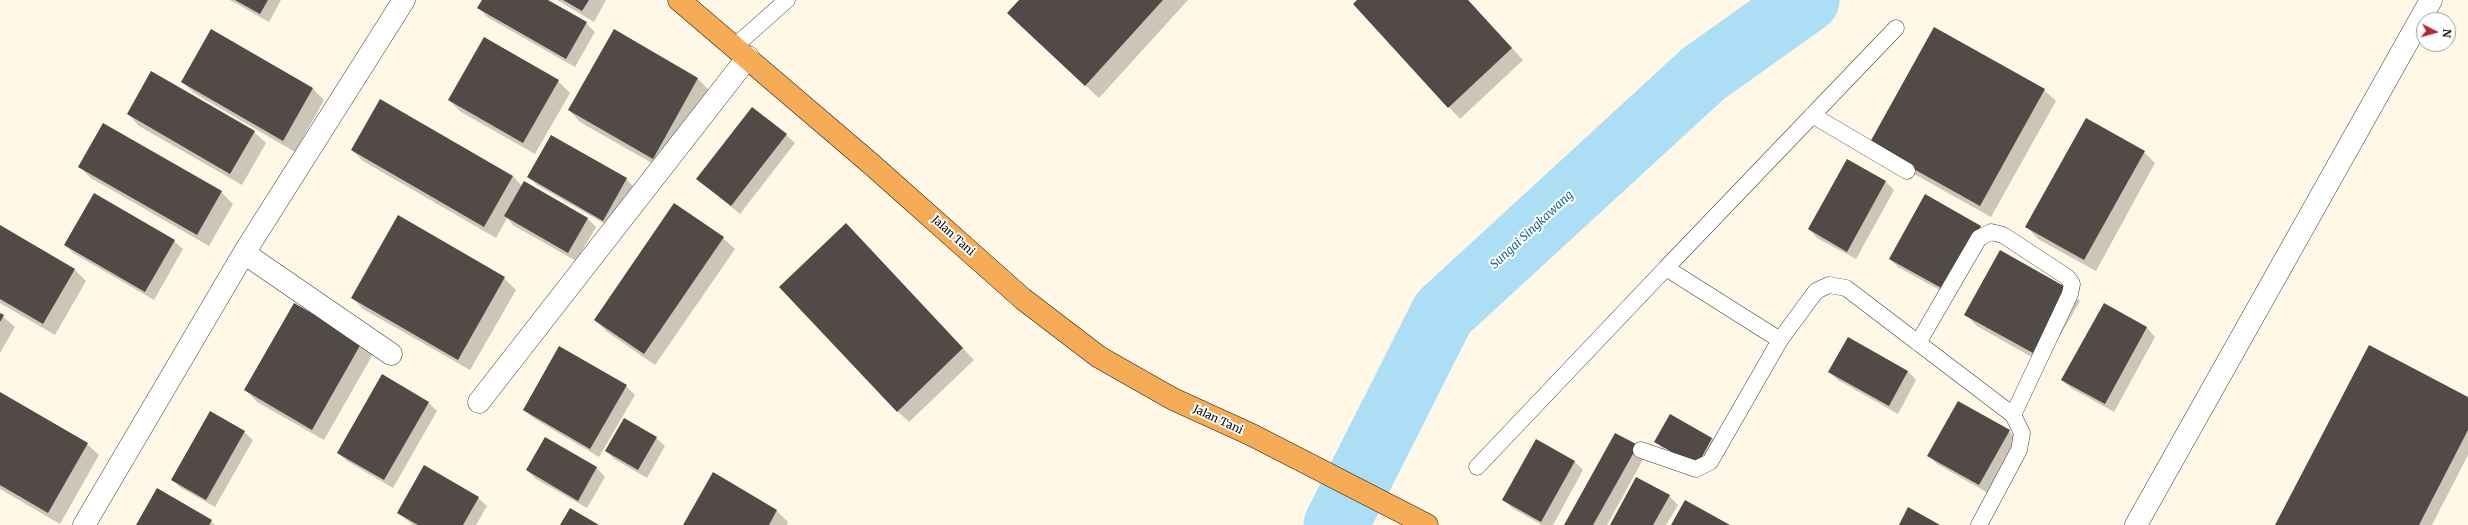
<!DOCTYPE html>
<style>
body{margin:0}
#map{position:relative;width:2468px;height:525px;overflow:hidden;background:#fff8e6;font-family:Merriweather,serif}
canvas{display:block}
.north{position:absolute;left:2416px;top:12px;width:40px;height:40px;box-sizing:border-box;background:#fff;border:1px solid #9d9d9d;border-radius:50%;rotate:96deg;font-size:11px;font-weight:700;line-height:16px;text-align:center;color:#0a0a0a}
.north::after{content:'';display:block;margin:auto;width:14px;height:18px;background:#b72434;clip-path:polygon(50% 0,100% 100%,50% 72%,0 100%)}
</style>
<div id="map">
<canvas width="2468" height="525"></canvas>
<div class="north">N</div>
</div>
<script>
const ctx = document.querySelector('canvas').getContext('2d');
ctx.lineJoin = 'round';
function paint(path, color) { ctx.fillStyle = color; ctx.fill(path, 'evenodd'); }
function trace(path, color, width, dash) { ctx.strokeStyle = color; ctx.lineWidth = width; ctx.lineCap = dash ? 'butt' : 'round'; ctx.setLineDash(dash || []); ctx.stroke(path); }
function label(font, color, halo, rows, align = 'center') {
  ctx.font = font + ' Merriweather,serif'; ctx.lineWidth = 4; ctx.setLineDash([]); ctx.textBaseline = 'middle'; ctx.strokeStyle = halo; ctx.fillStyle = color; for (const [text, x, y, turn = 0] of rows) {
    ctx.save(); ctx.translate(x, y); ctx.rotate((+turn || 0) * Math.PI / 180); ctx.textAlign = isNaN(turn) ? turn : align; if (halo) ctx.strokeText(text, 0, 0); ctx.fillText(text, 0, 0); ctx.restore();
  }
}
const shadow = new Path2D(`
 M 230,0 L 281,0 L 269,22 Z
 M 483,0 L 546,0 L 586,23 L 595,32 L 575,67 L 487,17 L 479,8 Z
 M 557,0 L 606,0 L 594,22 Z
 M 1020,0 L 1188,0 L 1099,98 L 1021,26 Z
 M 1359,0 L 1468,0 L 1523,60 L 1460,119 L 1354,4 Z
 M 211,30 L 313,89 L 324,100 L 295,152 L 194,93 L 182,82 Z
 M 614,31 L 698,79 L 709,90 L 664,170 L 580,122 L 569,110 Z
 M 558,81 L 570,93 L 535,154 L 461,112 L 449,100 Z
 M 2044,90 L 2056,101 L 1991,217 L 1882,156 Z
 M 128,114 L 254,132 L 266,143 L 242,185 L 139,126 Z
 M 104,125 L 221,192 L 233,204 L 209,246 L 91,178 L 80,167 Z
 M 786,135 L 795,143 L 740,214 L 698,179 Z
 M 352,150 L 513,176 L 522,186 L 588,219 L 596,227 L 576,261 L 513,225 L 507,218 L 496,238 L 363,161 Z
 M 2144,152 L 2155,163 L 2096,271 L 2038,239 L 2027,227 Z
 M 528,177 L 626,179 L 635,188 L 612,228 L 537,185 Z
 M 1885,181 L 1894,190 L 1856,259 L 1817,238 L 1809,229 Z
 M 398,217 L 504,278 L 516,290 L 470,370 L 363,309 L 352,297 Z
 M 0,227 L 74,269 L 86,281 L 55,335 L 0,303 Z
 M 1980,227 L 1989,235 L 1954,298 L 1898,267 L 1890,259 Z
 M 857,236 L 974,360 L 909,422 L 897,411 Z
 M 723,238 L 735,249 L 655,365 L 606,331 L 595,320 Z
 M 174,241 L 183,249 L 154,300 L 73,253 L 65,245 Z
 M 2068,290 L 2080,301 L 2044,364 L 1977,326 L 1965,314 Z
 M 295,304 L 373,354 L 324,440 L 257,402 L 246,390 Z
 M 2104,305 L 2147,328 L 2155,337 L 2114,412 L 2071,388 L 2062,380 Z
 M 0,314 L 15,327 L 0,353 Z
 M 559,347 L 626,386 L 635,395 L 599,457 L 533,418 L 524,410 Z
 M 1908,371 L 1916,380 L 1898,414 L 1838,380 L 1829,372 Z
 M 382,375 L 429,403 L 437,411 L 393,488 L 347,461 L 338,453 Z
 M 0,393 L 87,444 L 99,455 L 60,524 L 0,489 Z
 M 2468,398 L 2468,455 L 2432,525 L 2276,525 Z
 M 1958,402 L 2009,431 L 2018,440 L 1988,493 L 1937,464 L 1929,456 Z
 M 1671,415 L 1712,438 L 1720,447 L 1706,474 L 1664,450 L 1656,442 ZM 1664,446 L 1701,469 L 1664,449 Z
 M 244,432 L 253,440 L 215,507 L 181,488 L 172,479 Z
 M 1615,434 L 1646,454 L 1607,525 L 1565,525 Z
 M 656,438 L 665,446 L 647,478 L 614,459 L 606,451 Z
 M 546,439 L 597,468 L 605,477 L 587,508 L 536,479 L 527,470 Z
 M 1537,440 L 1575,462 L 1583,470 L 1553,525 L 1542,525 L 1512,508 L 1503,499 Z
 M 713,474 L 777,511 L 788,522 L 787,525 L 684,525 Z
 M 1669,496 L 1678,505 L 1666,525 L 1611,525 Z
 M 478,498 L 487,506 L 476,525 L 413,525 L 398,513 Z
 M 211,521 L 215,525 L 137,525 Z`);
const river = new Path2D(`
 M 1336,525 L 1443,313 L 1703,74 L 1807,0`);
const building = new Path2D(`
 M 235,0 L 268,0 L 260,14 Z
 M 482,0 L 548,0 L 587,22 L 566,59 L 477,8 Z
 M 563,0 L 589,0 L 582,11 Z
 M 1019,0 L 1163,0 L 1085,86 L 1007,13 Z
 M 1357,0 L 1468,0 L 1512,48 L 1448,108 L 1353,4 Z
 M 1934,27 L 2045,89 L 1980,206 L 1869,144 Z
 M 211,29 L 313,88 L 283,141 L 181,82 Z
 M 614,29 L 698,78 L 653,159 L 568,110 Z
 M 484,37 L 559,80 L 523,143 L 448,100 Z
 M 151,71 L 255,131 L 230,174 L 127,114 Z
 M 380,99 L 513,176 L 484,227 L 351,150 Z
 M 752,107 L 787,134 L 731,206 L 696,179 Z
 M 2086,118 L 2145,151 L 2084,260 L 2025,227 Z
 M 103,123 L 222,191 L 197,235 L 78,167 Z
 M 551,135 L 627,178 L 603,221 L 527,177 Z
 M 1847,159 L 1886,181 L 1847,252 L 1808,229 Z
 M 524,181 L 588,218 L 568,253 L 504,216 Z
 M 94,193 L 175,240 L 145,292 L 64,245 Z
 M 1925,194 L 1981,226 L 1945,290 L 1889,259 Z
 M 674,203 L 724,237 L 644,354 L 594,320 Z
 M 398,215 L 505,277 L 458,360 L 351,298 Z
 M 846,223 L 963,348 L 897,412 L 779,287 Z
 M 0,225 L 75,269 L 43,324 L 0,299 Z
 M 2000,250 L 2069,289 L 2033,353 L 1964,315 Z
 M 294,303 L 362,342 L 312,430 L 244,390 Z
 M 2104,303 L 2147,327 L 2105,404 L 2061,380 Z
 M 0,313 L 4,315 L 0,322 Z
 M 1848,337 L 1908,371 L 1889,406 L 1828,372 Z
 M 2369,345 L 2468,397 L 2468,430 L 2419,525 L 2275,525 Z
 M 559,346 L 627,385 L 590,449 L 523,410 Z
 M 382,374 L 429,402 L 384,480 L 337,453 Z
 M 0,392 L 88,443 L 48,513 L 0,485 Z
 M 1958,401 L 2010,430 L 1979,485 L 1927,456 Z
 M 210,411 L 245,431 L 206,500 L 171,480 Z
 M 1670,414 L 1712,438 L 1697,466 L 1654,442 Z
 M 624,418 L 657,437 L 638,470 L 605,451 Z
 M 1615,433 L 1638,445 L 1593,525 L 1564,525 Z
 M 545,437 L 597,467 L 578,501 L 526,470 Z
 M 1536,439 L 1575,461 L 1541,522 L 1502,500 Z
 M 424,465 L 479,497 L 463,525 L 418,525 L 397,513 Z
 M 713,472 L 777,510 L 769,525 L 683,525 Z
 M 1636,477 L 1670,495 L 1653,525 L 1610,525 Z
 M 157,488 L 212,520 L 209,525 L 136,525 Z
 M 1685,500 L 1730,525 L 1671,525 Z
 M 1908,507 L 1940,525 L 1899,525 Z
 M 570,508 L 599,525 L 560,525 Z`);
const service = new Path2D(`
 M 1896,28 L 1666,268 L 1780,340 L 1816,291 L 1829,285 L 1846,288 L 2013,415 L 2022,433 L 2019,450 L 1979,525
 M 735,46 L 787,0
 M 1812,115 L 1907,171
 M 1918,343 L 1979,238 L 1991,232 L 2003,235 L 2067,277 L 2072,284 L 2070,294 L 2013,415
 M 1641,450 L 1696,469 L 1710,462 L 1780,340
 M 1477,467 L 1666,268`);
const minor = new Path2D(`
 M 244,253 L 391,354
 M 479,402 L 748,57
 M 84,525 L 244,253 L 404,0
 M 2136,525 L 2431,0`);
const trunk = new Path2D(`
 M 679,0 L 870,163 L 1023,299 L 1099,357 L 1173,399 L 1252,435 L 1427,525`);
const streetNames = [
 ["Jalan Tani",953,236,42],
 ["Jalan Tani",1218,420,25]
];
const waterNames = [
 ["Sungai Singkawang",1532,230,-43]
];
paint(shadow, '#0003');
trace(river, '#acdff5', 65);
paint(building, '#524a46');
trace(service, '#3d3d3d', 17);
trace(minor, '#3d3d3d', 23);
trace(trunk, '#1b1b1b', 23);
trace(service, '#fff', 16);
trace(minor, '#fff', 22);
trace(trunk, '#f6ac56', 22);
label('11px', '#0a0a0a', '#fff', streetNames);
label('italic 12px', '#156899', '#fff', waterNames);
</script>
